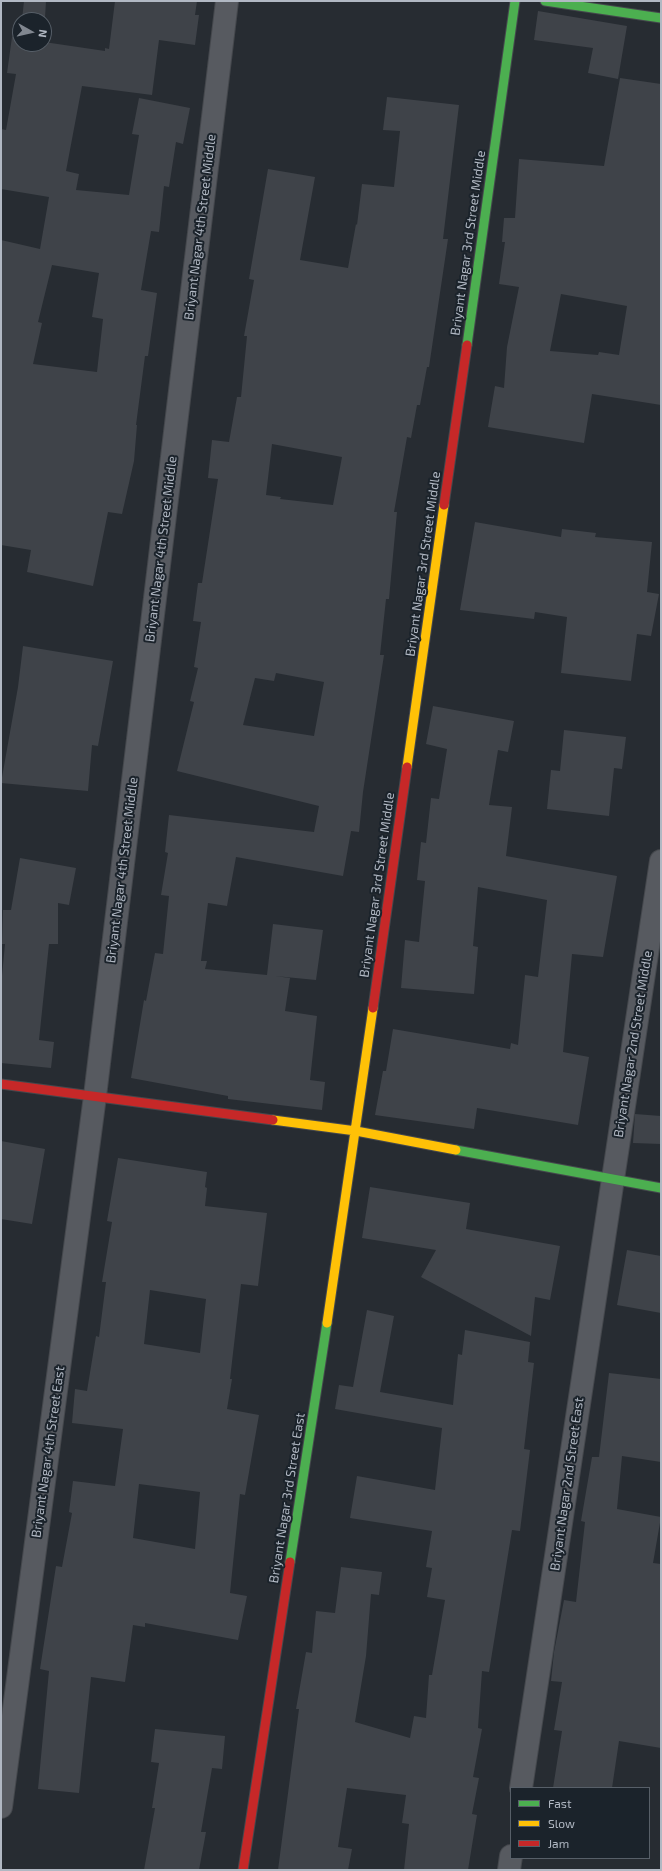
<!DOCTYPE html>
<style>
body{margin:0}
#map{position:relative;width:662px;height:1871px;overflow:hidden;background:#272c32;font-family:"Exo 2",sans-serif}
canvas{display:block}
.frame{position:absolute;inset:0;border:2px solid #b1b8c3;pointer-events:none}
.legend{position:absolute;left:510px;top:1787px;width:140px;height:72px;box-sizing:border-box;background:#1b232b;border:1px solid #575f68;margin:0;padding:5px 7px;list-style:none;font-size:12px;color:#b1b8c3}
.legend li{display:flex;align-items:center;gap:8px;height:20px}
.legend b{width:20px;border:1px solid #575f68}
.north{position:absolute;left:12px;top:12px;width:40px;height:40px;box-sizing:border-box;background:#1b232b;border:1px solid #575f68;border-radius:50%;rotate:98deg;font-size:11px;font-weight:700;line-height:16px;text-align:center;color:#b1b8c3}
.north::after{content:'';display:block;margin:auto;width:14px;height:18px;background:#818790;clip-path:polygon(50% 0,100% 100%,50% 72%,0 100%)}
</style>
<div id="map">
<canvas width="662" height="1871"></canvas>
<div class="frame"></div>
<ul class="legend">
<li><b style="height:5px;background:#4caf50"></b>Fast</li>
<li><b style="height:5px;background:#ffc107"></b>Slow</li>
<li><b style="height:5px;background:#c62828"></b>Jam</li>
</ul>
<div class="north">N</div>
</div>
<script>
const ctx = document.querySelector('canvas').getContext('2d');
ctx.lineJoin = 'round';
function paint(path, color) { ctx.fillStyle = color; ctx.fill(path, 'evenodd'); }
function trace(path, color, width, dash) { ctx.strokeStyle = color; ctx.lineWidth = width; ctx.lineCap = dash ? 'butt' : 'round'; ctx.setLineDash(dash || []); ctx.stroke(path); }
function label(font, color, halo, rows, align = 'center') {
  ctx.font = font + ' "Exo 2",sans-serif'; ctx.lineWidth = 4; ctx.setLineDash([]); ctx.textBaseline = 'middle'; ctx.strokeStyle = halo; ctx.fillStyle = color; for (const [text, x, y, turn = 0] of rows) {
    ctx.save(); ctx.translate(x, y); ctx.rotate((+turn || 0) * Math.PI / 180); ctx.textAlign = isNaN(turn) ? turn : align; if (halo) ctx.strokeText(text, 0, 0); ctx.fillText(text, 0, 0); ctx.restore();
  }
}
const building = new Path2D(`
 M 24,1 L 46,1 L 44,35 L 44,20 L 22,20 Z
 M 115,1 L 197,1 L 195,15 L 199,15 L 195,45 L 159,40 L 152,95 L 82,86 L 66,171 L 79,174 L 76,190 L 129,195 L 139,135 L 132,134 L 139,98 L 190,108 L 183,144 L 176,142 L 169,187 L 164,186 L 159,232 L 151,231 L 141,290 L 157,293 L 148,356 L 145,356 L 136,425 L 137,425 L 134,461 L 122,514 L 108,512 L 93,586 L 27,572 L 31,550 L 1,545 L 1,240 L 40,249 L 49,197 L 1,189 L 1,129 L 6,130 L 16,74 L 7,73 L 12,37 L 20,38 L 20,44 L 44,44 L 44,42 L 105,51 L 105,48 L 109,49 ZM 52,265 L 99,273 L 92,317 L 103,319 L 97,372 L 33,364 L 42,323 L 38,322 Z
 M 538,11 L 627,26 L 618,79 L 588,73 L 593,48 L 534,40 Z
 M 620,78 L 661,84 L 661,405 L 592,394 L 584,443 L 488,427 L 495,386 L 504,388 L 507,347 L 519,287 L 499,284 L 505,242 L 502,242 L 504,218 L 515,218 L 519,159 L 604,166 ZM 561,294 L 627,306 L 619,355 L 599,352 L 598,355 L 550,351 Z
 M 387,97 L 459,105 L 443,239 L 448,239 L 429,367 L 427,367 L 420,405 L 417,405 L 411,438 L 407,437 L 394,512 L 397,512 L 389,599 L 386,599 L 380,655 L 384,655 L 363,792 L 359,832 L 351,831 L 343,876 L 236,857 L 227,906 L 208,903 L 201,961 L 207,961 L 205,969 L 267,975 L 273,924 L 323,930 L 316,980 L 275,976 L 290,978 L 285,1011 L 317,1016 L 310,1080 L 325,1082 L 322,1110 L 228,1099 L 228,1096 L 131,1078 L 144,1000 L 146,1001 L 155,953 L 163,954 L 169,896 L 161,895 L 168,853 L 165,852 L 169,815 L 314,832 L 319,806 L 177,771 L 194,702 L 190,701 L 198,668 L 194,667 L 201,622 L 193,621 L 198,583 L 202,583 L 218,479 L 208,478 L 212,440 L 229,442 L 237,397 L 241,397 L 247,336 L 244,336 L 254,280 L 249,279 L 268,169 L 315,177 L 300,260 L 348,268 L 356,224 L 357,225 L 362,184 L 394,187 L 400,131 L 383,130 ZM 272,444 L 342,457 L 333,505 L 280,499 L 281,497 L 266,495 ZM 276,673 L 324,682 L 314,736 L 243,725 L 255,678 L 274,681 Z
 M 475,522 L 561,537 L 562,529 L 596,533 L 595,537 L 652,542 L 647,592 L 659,594 L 651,636 L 637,634 L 631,681 L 561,673 L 567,617 L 535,612 L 534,619 L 460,610 Z
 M 23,646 L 113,661 L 98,746 L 92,745 L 88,791 L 1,783 L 18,687 Z
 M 433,706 L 514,721 L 508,752 L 498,750 L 489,805 L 512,807 L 506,856 L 617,876 L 603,957 L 572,954 L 563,1052 L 589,1057 L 578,1125 L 477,1108 L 474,1129 L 375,1115 L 383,1071 L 386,1071 L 393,1029 L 510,1049 L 511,1043 L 518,1045 L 525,975 L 538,977 L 547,900 L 478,887 L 473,946 L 478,947 L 474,994 L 401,988 L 405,940 L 419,942 L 425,881 L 417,880 L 421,842 L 426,843 L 431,798 L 439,799 L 447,749 L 426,744 Z
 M 564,730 L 626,737 L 622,769 L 614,768 L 609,816 L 547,809 L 551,770 L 560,771 Z
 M 20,858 L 76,868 L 69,905 L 58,903 L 58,944 L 49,944 L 39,1040 L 54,1042 L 51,1068 L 1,1063 L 1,986 L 5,944 L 2,944 L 3,910 L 11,910 Z
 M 635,1114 L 661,1116 L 661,1144 L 633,1143 Z
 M 1,1141 L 45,1149 L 32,1224 L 1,1219 Z
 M 118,1158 L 207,1172 L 205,1187 L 207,1188 L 205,1206 L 267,1213 L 258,1286 L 241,1284 L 230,1379 L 232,1379 L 227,1409 L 259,1415 L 245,1495 L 240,1494 L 230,1593 L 247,1596 L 238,1640 L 145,1623 L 145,1627 L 133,1625 L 125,1682 L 91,1677 L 79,1793 L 38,1789 L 49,1671 L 40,1669 L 56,1566 L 62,1567 L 72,1513 L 69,1512 L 73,1481 L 115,1486 L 123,1429 L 72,1423 L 75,1389 L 87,1391 L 96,1336 L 99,1337 L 106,1282 L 102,1282 L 112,1222 L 107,1221 ZM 150,1290 L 206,1299 L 200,1353 L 144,1344 ZM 139,1484 L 200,1492 L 195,1549 L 133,1538 Z
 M 370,1187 L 470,1203 L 466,1229 L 560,1246 L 550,1300 L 535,1297 L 531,1336 L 421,1277 L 436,1250 L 362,1238 Z
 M 627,1250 L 661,1256 L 661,1313 L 617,1305 Z
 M 367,1310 L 394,1316 L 380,1392 L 453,1405 L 458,1354 L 462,1355 L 465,1330 L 530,1342 L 528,1362 L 534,1363 L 524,1449 L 530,1450 L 520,1531 L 512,1530 L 489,1672 L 482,1671 L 478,1728 L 482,1729 L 473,1777 L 479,1778 L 472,1814 L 477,1815 L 468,1870 L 404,1870 L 409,1824 L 402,1823 L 406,1795 L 347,1788 L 338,1847 L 352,1849 L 348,1870 L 278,1870 L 299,1709 L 296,1709 L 306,1652 L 312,1653 L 316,1611 L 335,1613 L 341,1567 L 382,1572 L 379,1595 L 371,1594 L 366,1656 L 355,1722 L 410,1738 L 414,1716 L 426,1718 L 429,1675 L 432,1675 L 445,1600 L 427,1597 L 432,1568 L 426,1567 L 432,1531 L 350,1518 L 357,1476 L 435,1490 L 442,1428 L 335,1409 L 339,1385 L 353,1387 Z
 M 609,1373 L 661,1379 L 661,1462 L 622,1456 L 617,1509 L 661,1517 L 653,1563 L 661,1564 L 661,1748 L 619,1741 L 612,1788 L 553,1788 L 562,1731 L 554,1730 L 562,1682 L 551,1681 L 554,1652 L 564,1600 L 576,1602 L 585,1522 L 581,1521 L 592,1457 L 599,1457 Z
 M 155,1729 L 225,1736 L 222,1769 L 212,1768 L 201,1832 L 206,1832 L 199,1870 L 144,1870 L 155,1808 L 152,1808 L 159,1763 L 151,1762 Z`);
const street = new Path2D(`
 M 521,1788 L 661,861
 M 1,1807 L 95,1096 L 227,1
 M 509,1870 L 511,1856`);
const fast = new Path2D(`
 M 545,1 L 661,18
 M 467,345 L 515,1
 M 456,1150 L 661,1188
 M 290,1562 L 327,1323`);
const slow = new Path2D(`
 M 407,767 L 444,505
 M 273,1120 L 356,1131 L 456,1150
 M 327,1323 L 373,1008`);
const jam = new Path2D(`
 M 444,505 L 467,345
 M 373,1008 L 407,767
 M 1,1084 L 273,1120
 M 243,1870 L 290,1562`);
const streetNames = [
 ["Briyant Nagar 4th Street Middle",200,227,-83],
 ["Briyant Nagar 3rd Street Middle",468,243,-82],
 ["Briyant Nagar 4th Street Middle",161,549,-83],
 ["Briyant Nagar 3rd Street Middle",423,564,-82],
 ["Briyant Nagar 4th Street Middle",122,870,-83],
 ["Briyant Nagar 3rd Street Middle",377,885,-82],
 ["Briyant Nagar 2nd Street Middle",633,1044,-81],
 ["Briyant Nagar 4th Street East",48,1452,-82],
 ["Briyant Nagar 2nd Street East",567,1484,-82],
 ["Briyant Nagar 3rd Street East",287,1498,-81]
];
paint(building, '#3f4349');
trace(street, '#45484d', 24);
trace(fast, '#45484d', 11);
trace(slow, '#45484d', 11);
trace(jam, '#45484d', 11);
trace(street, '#575a60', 22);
trace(fast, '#4caf50', 9);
trace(slow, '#ffc107', 9);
trace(jam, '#c62828', 9);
label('13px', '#b1b8c3', '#1b232b', streetNames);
</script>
